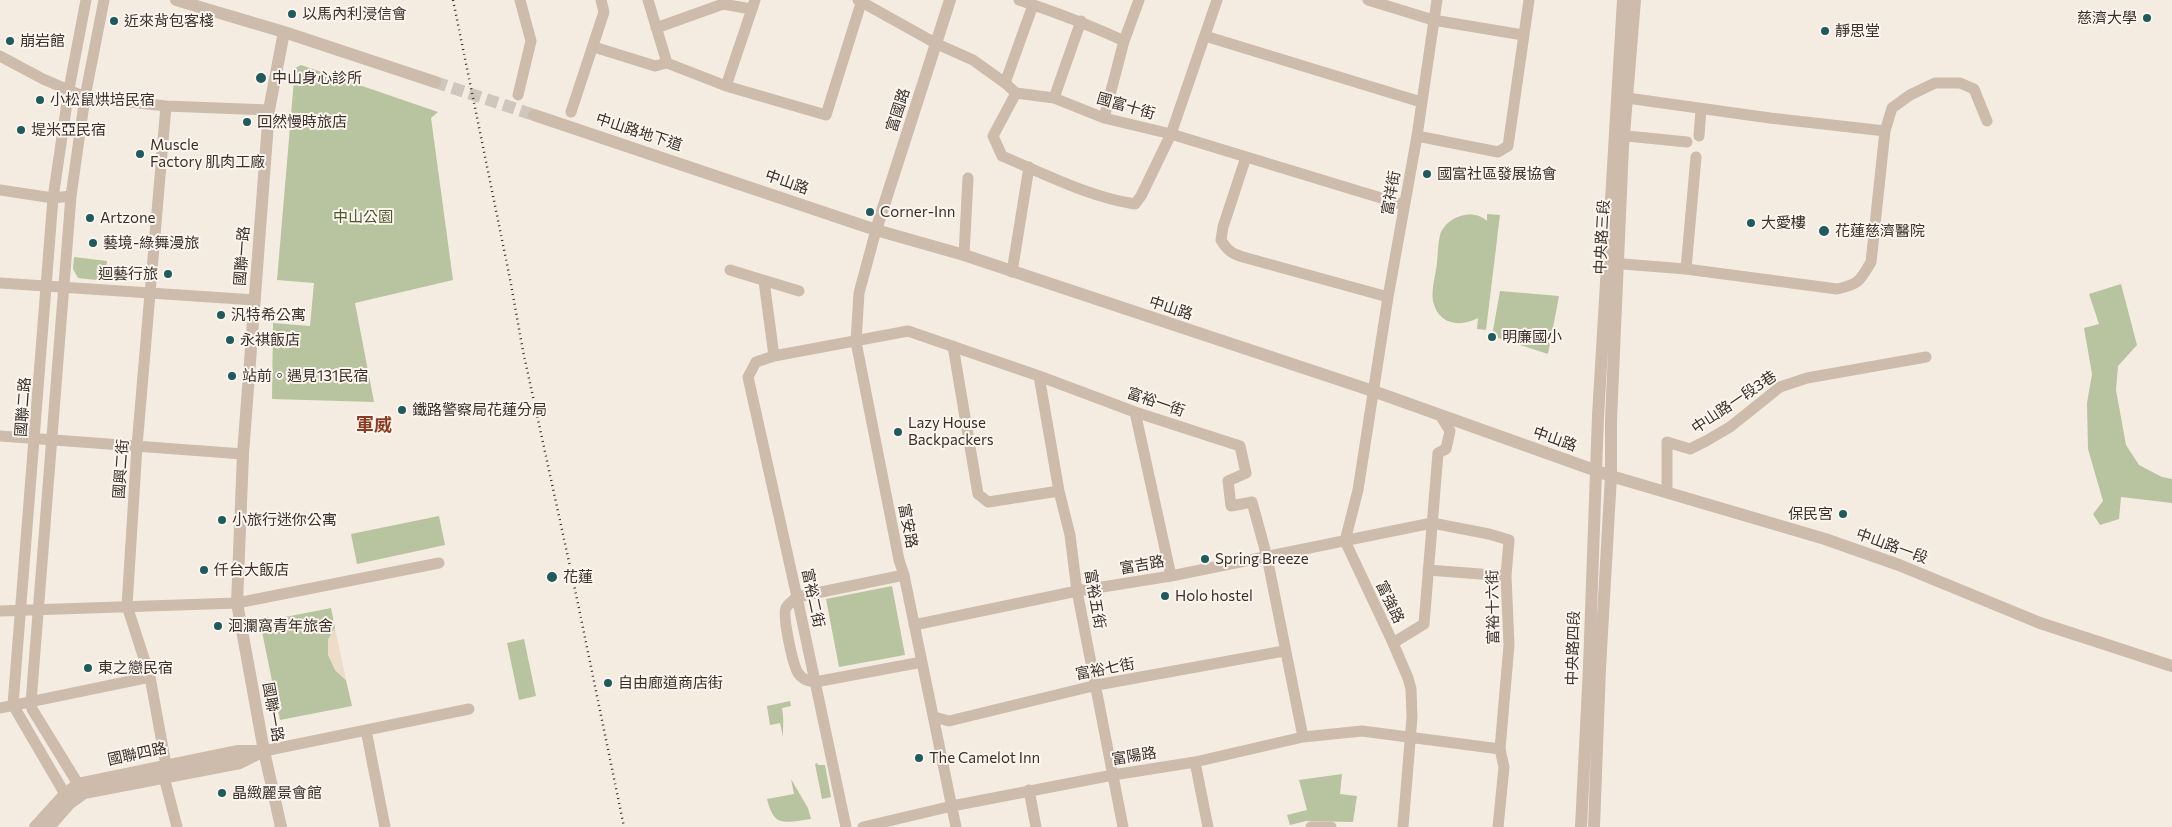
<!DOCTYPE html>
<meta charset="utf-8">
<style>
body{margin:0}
canvas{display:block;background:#f4ebe1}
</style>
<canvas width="2172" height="827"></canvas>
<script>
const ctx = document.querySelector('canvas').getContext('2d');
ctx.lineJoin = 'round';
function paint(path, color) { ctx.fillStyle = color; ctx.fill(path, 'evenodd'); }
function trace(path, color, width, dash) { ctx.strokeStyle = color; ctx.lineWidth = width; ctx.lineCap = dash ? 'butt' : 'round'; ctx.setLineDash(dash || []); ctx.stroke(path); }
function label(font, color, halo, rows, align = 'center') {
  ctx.font = font + ' Commissioner,"Noto Sans TC",sans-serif'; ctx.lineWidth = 4; ctx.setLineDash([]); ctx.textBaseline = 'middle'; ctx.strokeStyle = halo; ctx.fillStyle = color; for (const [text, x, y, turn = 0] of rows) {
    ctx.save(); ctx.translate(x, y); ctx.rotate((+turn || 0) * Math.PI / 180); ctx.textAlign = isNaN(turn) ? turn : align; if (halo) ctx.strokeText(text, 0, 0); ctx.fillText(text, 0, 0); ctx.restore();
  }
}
const green = new Path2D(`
 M 301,65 L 438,112 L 431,118 L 453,280 L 355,303 L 374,402 L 272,399 L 273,323 L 310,326 L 314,283 L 277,280 L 295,68 Z
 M 1487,214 L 1500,215 L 1486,330 L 1477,329 L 1478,318 C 1459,328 1438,324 1433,301 C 1431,289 1436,274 1437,262 C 1438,253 1438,240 1441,232 C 1449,216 1473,208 1487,221 Z
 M 74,257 L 107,261 L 105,281 L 78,278 L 73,269 Z
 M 2121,284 L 2137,345 L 2118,366 L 2116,390 L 2126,445 L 2139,465 L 2162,477 L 2172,479 L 2172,503 L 2121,497 L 2119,519 L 2100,525 L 2093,514 L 2103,501 L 2088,449 L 2087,403 L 2092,374 L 2084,328 L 2099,324 L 2089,294 Z
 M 1500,291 L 1559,296 L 1548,354 L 1492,336 Z
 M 439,516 L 445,545 L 357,564 L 351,534 Z
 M 892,586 L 905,655 L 839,667 L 826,599 Z
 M 331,608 L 335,628 L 328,640 L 335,670 L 346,680 L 352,706 L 280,720 L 260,622 Z
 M 524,639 L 536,696 L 519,700 L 507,643 Z
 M 790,701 L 791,706 L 782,708 C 784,718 783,727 783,737 L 780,723 L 770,725 L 767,706 Z
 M 817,763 L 818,765 L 825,765 L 831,797 L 822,799 L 815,764 Z
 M 1342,774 L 1340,794 L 1357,796 L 1353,822 L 1306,821 L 1290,825 L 1287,815 L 1307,810 L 1299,780 Z
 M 791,779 L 808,808 L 811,819 C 783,823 774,827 767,799 L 794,794 Z`);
const plaza = new Path2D(`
 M 335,628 L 346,680 L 335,670 L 328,655 L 328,640 Z`);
const tertiaryTunnel = new Path2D(`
 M 435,82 L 534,115`);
const minor = new Path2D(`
 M 648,0 L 667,63
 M 858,0 L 937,44 L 973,60 L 1005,83 L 1016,93 L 1054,98 L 1104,118 L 1171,134 L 1404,205
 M 1019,0 C 1055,12 1090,25 1124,41
 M 1368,0 L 1433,20 L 1523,35
 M 656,28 L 723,4 L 751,9
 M 1205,36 L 1421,102
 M 594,47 L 655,66 L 667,63 L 726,86 L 826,115 L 862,0
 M 0,56 L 43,79 L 85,97 L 166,106 L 269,110
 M 1005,83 L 1033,5
 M 726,86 L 755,0
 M 1016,93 L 993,136 L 1002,156 C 1045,174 1089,197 1135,204 L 1141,196 L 1171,134 L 1217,0
 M 518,95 L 531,41 L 520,0
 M 1054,98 L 1081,21
 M 1627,98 L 1770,118 L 1885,131
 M 166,106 L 137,446 L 127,606 L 150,677 L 166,765 L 164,777 L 177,827
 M 571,112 L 604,12 L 601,0
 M 1104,118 L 1124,41 L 1139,0
 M 1617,135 L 1687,142
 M 1417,136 L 1498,152 L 1508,146 L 1529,0
 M 1699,136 L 1701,109
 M 1246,157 L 1223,227 L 1221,240 C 1227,250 1232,254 1243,257 L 1388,297
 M 0,190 L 53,198 L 71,196
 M 876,230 L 859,293 L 856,342 L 899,560 L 904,575 L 956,827
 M 964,255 L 968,178
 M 1610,263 L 1686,269 L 1837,289 C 1859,284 1860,281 1871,262 L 1885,131 L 1892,108 L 1910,95 L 1935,83 L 1960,83 L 1974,89 L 1987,121
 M 1686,269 L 1696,157
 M 730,270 L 799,291
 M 1012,272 L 1029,167
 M 764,281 L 774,356
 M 0,283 L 255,300
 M 953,346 L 978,494 L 988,502 L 1059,491
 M 1039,376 L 1059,491 L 1070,535 L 1077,591 L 1123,827
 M 1135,412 L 1171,576
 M 0,436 L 243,454
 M 1667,492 L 1667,442 L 1690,449 L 1706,441 L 1730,427 L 1780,387 L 1807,378 L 1926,357
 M 1428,570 L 1506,576
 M 904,575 L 797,597 C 794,600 788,604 786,608 C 782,616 793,665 798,673 C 803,680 808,681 815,682 L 922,662
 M 0,611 L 237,603 L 439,563
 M 914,625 L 1077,591 L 1171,576 L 1432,523 L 1489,534 L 1509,540 L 1506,576 L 1509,645 L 1500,749 L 1504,767 L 1498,827
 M 1393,643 L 1424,624 L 1438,453 L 1446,449 L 1450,431 L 1442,418
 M 0,708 L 150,677
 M 934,717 L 949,721 L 1097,685 L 1284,651
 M 366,730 L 385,827
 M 264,751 L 469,709
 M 1195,762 L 1208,827
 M 1029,790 L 1036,827
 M 83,792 L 32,709 L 31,702 L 71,196 L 85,97 L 104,0
 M 69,801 L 13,705 L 53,198 L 69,89 L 86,0
 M 846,827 L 797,597 L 748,377 L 756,362 L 774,356 L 908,331 L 1039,376 L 1135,412 L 1240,446 L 1246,473 L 1228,481 L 1231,506 L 1252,502 L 1267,557 L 1303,737
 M 863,827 L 952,806 L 1113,775 L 1195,762 L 1303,737 L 1362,731 L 1500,749
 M 1311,827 L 1331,827
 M 1403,827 L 1412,717 L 1411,689 L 1408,678 L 1393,643 L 1345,541 L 1358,490 L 1388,297 L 1417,136 L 1437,0`);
const tertiary = new Path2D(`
 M 176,0 L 284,32 L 435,82
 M 534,115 L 876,230 L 964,255 L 1373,391 L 1611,476 L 1825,539 L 1899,565 L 2040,623 L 2172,666
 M 876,230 L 950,0
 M 35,827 L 65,794 L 78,784 L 238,751 L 264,751
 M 49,827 L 70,803 L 84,793 L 240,763 L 262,752
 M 281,827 L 264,751 L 237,603 L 243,454 L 269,110 L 284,32
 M 1581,827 L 1589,667 L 1598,416 L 1623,0
 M 1594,827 L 1600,668 L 1611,476 L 1611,420 L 1623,146 L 1635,0`);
const rail = new Path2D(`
 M 453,0 L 510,279 L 523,351 L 576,594 L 624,827`);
const markers = [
 [292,14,5,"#1f5a5e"],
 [2147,18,5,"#1f5a5e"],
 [114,21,5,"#1f5a5e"],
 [1825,31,5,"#1f5a5e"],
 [10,41,5,"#1f5a5e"],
 [261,78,6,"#1f5a5e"],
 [40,100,5,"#1f5a5e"],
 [247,122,5,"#1f5a5e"],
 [21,130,5,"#1f5a5e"],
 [140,154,5,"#1f5a5e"],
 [1427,174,5,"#1f5a5e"],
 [870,212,5,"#1f5a5e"],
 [90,218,5,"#1f5a5e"],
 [1751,223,5,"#1f5a5e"],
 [1824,231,6,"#1f5a5e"],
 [93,243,5,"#1f5a5e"],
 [168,274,5,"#1f5a5e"],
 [221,315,5,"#1f5a5e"],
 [1492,337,5,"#1f5a5e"],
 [230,340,5,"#1f5a5e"],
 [232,376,5,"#1f5a5e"],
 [402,410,5,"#1f5a5e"],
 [898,432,5,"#1f5a5e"],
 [1843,514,5,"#1f5a5e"],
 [222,520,5,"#1f5a5e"],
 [1205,559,5,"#1f5a5e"],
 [204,570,5,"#1f5a5e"],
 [552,577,6,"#1f5a5e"],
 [1165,596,5,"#1f5a5e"],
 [218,626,5,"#1f5a5e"],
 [88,668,5,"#1f5a5e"],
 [608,683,5,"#1f5a5e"],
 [919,758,5,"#1f5a5e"],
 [222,793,5,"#1f5a5e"]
];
const poiNames = [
 ["以馬內利浸信會",302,14],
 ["慈濟大學",2137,18,"right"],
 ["近來背包客棧",124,21],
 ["靜思堂",1835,31],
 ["崩岩館",20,41],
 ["中山身心診所",272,78],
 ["小松鼠烘培民宿",50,100],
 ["回然慢時旅店",257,122],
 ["堤米亞民宿",31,130],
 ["Muscle",150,145],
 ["Factory 肌肉工廠",150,162],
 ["國富社區發展協會",1437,174],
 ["Corner-Inn",880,212],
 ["Artzone",100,218],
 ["大愛樓",1761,223],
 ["花蓮慈濟醫院",1835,231],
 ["藝境-綠舞漫旅",103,243],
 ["迴藝行旅",158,274,"right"],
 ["汎特希公寓",231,315],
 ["明廉國小",1502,337],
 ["永祺飯店",240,340],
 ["站前。遇見131民宿",242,376],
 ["鐵路警察局花蓮分局",412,410],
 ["Lazy House",908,423],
 ["Backpackers",908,440],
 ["保民宮",1833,514,"right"],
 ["小旅行迷你公寓",232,520],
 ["Spring Breeze",1215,559],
 ["仟台大飯店",214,570],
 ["花蓮",563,577],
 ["Holo hostel",1175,596],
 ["洄瀾窩青年旅舍",228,626],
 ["東之戀民宿",98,668],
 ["自由廊道商店街",618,683],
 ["The Camelot Inn",929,758],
 ["晶緻麗景會館",232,793]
];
const streetNames = [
 ["國富十街",1126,106,16],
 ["富國路",898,110,-72],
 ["中山路地下道",639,132,18],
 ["中山路",787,182,19],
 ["富祥街",1391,193,-80],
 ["中央路三段",1602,237,-87],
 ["國聯一路",242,256,-86],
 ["中山路",1171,308,18],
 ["富裕一街",1156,402,19],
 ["中山路一段3巷",1734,402,-34],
 ["國聯二路",23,407,-86],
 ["中山路",1555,439,19],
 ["國興二街",121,469,-86],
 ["富安路",908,526,79],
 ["中山路一段",1892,546,20],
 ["富吉路",1142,565,-10],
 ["富裕二街",813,598,78],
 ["富裕五街",1095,599,80],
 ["富強路",1390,602,64],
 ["富裕十六街",1493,607,-91],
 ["中央路四段",1573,648,-88],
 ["富裕七街",1105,669,-11],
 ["國聯一路",273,712,80],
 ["國聯四路",137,754,-12],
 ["富陽路",1134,756,-9]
];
const parkNames = [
 ["中山公園",363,217]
];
const quarterNames = [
 ["軍威",374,425]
];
paint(green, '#b8c4a0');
paint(plaza, '#ecdcc8');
trace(tertiaryTunnel, '#cfc6bd', 12, [12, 6]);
trace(minor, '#cdbbac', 11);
trace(tertiary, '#cdbbac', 12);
trace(rail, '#3b302b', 2.5, [1, 4]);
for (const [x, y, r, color] of markers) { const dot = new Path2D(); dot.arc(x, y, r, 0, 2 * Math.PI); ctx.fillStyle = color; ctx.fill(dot); trace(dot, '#fbf5ee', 2); }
label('15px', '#3b302b', '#fbf5ee', poiNames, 'left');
label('15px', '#3b302b', '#fbf5ee', streetNames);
label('15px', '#4a5a2e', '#fbf5ee', parkNames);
label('bold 18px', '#8c3b22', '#fbf5ee', quarterNames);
</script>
